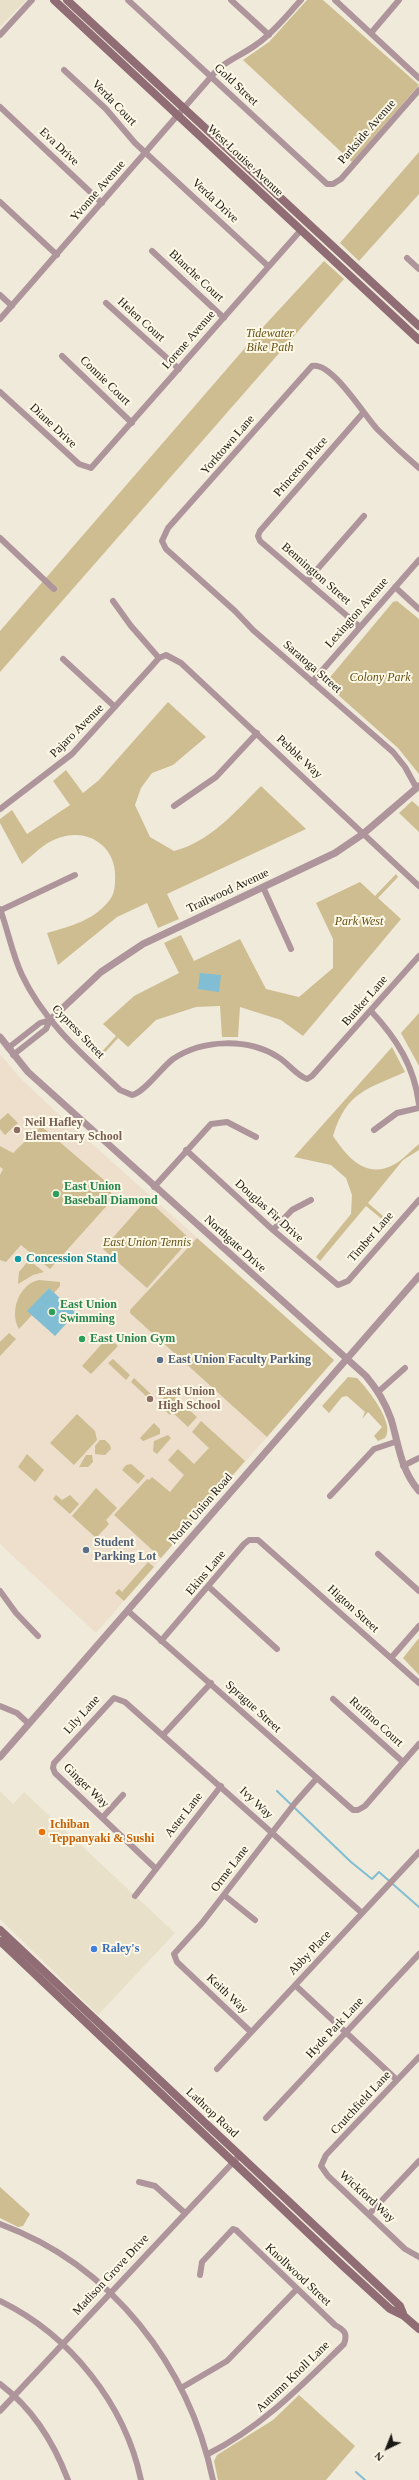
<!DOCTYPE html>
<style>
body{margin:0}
#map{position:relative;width:419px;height:2480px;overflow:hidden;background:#f0eada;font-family:Georgia,serif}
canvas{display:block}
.north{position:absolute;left:367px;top:2428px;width:40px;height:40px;-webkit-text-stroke:3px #fef8e7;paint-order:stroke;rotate:223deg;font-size:11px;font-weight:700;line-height:16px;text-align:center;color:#1a1813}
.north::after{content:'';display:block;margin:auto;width:14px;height:18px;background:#1a1813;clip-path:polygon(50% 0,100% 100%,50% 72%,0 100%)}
</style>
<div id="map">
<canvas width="419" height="2480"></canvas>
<div class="north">N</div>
</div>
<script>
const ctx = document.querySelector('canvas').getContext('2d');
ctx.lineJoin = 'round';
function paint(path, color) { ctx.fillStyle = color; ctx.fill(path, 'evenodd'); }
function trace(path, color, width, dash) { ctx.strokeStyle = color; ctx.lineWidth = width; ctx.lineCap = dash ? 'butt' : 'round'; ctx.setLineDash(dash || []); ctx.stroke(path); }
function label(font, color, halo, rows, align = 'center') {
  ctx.font = font + ' Georgia,serif'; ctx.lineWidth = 4; ctx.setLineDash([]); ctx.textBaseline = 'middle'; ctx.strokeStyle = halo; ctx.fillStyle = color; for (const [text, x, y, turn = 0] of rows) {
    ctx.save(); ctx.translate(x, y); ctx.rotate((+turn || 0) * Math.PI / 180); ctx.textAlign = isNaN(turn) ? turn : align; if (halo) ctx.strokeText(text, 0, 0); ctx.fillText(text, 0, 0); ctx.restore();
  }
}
const built = new Path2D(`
 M 0,0 L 26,0 L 0,27 Z
 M 0,1791 L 13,1804 L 24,1792 L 175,1933 L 98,2015 L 0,1919 Z`);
const education = new Path2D(`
 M 0,1054 L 21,1079 L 53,1109 L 334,1360 L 96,1633 L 0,1544 Z`);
const green = new Path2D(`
 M 307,0 L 323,0 L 419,85 L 352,162 L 243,60 L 269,42 Z
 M 419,152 L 419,194 L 359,261 L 340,243 Z
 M 324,261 L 344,279 L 0,672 L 0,631 L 264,326 Z
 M 397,601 L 419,619 L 419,774 L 398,748 L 328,686 L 326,682 L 393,602 Z
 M 168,702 L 206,737 L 173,765 L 152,773 L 141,788 L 135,805 L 150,837 L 174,851 C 210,842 236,811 261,786 L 306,829 L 167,894 L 179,919 L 158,928 L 147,903 L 117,917 L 58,965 L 47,933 C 71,926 96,920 111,898 C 114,894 115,886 115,881 C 118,847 88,826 56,839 C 44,843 32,856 22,864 L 0,823 L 0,819 L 12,810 L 27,834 L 70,805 L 53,781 L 66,770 L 83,793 L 99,780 Z
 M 412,801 L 419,807 L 419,832 L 399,813 Z
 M 396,874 L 398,877 L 378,898 L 401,919 L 303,1036 L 281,1020 L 240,1007 L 238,1037 L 222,1037 L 220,1006 L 196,1007 L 156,1020 L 128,1047 L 118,1038 L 99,1059 L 97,1057 L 116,1036 L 103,1024 L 134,996 L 179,973 L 164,943 L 181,935 L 194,961 L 240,939 L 266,989 L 299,997 L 333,968 L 333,939 L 316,903 L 360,882 L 375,896 Z
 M 419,1013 L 419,1066 L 401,1033 Z
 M 392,1047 L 405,1072 C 366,1090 347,1091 333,1136 C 348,1158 366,1180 395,1164 C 404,1159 411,1150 419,1144 L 419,1150 L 403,1160 L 368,1203 L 391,1223 L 389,1225 L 366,1206 L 320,1261 L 316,1257 L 351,1214 L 352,1195 L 346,1178 L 331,1165 L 294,1157 Z
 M 8,1113 L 18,1123 L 5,1135 L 0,1129 L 0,1120 Z
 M 41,1126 L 111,1186 L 111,1201 L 50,1269 L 21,1245 L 6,1262 L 0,1260 L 0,1175 L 3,1169 L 0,1167 L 0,1146 L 13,1153 Z
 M 147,1199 L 190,1239 L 147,1288 L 103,1249 Z
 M 197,1238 L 334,1360 L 267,1437 L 130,1313 L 130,1310 Z
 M 29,1260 L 44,1272 L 33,1275 L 18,1284 L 19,1272 Z
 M 39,1280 L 60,1282 L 60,1286 L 54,1293 L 49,1288 L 28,1311 L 32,1315 L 19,1329 C 9,1312 19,1284 39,1280 Z
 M 9,1333 L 16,1339 L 0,1356 L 0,1342 Z
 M 108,1337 L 118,1346 L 91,1374 L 82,1366 Z
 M 113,1359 L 130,1375 L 126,1380 L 108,1363 Z
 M 348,1377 L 357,1378 C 367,1388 396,1424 385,1438 L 378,1441 L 374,1436 L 382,1427 L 368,1412 L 362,1419 L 365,1412 L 347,1396 L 342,1397 L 329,1413 L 322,1406 Z
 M 134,1378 L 154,1397 L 153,1398 L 149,1395 L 147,1397 L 131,1382 Z
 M 169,1392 L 197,1417 L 188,1427 L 172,1412 L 170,1415 L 158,1404 Z
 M 77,1414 L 95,1431 L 97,1440 L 74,1465 L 50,1443 Z
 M 201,1421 L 245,1461 L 161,1558 L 114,1515 L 147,1479 L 149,1480 L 152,1477 L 170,1492 L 184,1475 L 168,1460 L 178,1449 L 194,1464 L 209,1448 L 192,1432 Z
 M 154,1423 L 160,1429 L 160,1434 L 143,1441 L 140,1438 Z
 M 168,1435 L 171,1438 L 157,1454 L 153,1451 L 154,1441 Z
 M 100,1440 L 105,1440 L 110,1445 L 111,1449 L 105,1455 L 95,1454 L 95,1446 Z
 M 27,1454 L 44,1470 L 35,1482 L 18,1467 Z
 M 86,1455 L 92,1455 L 93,1462 L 88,1467 L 79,1467 Z
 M 131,1464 L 145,1476 L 138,1484 L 122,1470 L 126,1465 Z
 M 96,1488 L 117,1508 L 106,1520 L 109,1524 L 96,1538 L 72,1516 Z
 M 56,1495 L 62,1500 L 70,1495 L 79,1504 L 70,1514 L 53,1499 Z
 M 148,1562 L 154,1567 L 124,1601 L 115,1593 L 119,1589 L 122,1592 Z
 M 419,1638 L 419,1675 L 403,1658 Z
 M 0,2187 L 30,2214 L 23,2226 L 18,2227 L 0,2218 Z
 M 299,2395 L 355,2446 L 326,2480 L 218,2480 L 214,2461 L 217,2455 L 273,2420 Z`);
const water = new Path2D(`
 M 200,973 L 221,975 L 219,992 L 198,989 Z
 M 49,1288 L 76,1313 L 55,1336 L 27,1311 Z`);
const stream = new Path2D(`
 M 277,1791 L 351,1862 L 372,1879 L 379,1872 L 419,1907
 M 356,2472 L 365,2480`);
const minor = new Path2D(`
 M 128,0 L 327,184 L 333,184 L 341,179 L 419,90
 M 231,0 L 269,35
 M 335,0 L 419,78
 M 371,33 L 399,0
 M 0,35 L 32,0
 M 64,70 L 106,109 L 135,143 L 268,266
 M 0,107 L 102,203
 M 0,202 L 57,255
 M 152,251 L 224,318
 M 407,258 L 419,269
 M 0,295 L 12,306
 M 106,303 L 179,369
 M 0,319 L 217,70 C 229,59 244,54 257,44 C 274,32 287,15 301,0
 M 62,356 L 132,423
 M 0,392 L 79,464 L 91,468 L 301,230
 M 0,538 L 54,589
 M 307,581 L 364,516
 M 395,587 L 419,609
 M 113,601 L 131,626 L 159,658
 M 360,627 L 260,541 L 258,536 L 260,531 L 363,413
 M 63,659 L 115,707
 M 312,682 L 419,560
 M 416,787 L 405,767 L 393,752 L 253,630 L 235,611 L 166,549 L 162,541 L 168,528 L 312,366 C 332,361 365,417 378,430 C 391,443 405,456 419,468
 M 174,806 L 216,777 L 257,733
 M 0,809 L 72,754 L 151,667 L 159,658 L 166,655 L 181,663 L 419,886
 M 263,887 L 291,949
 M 0,909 C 8,930 12,954 22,975 C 44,1022 83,1055 120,1090 L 132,1095 C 144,1093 162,1067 173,1059 C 203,1039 248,1038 278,1057 C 287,1062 297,1076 307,1079 L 312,1076 L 419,956
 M 1,910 L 75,875
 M 371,1011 C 397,1039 414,1066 419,1104
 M 8,1048 L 40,1023 L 50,1020
 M 13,1055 L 46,1029 L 50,1020
 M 374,1130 L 397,1113 L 419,1108
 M 186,1150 L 273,1230 L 338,1285 L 348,1281 L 419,1200
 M 154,1187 L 211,1124 L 227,1122 L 256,1137
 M 273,1230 L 292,1210 L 311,1200
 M 378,1392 L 405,1368
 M 403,1466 L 419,1458
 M 330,1496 L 374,1449 L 395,1442
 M 378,1554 L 419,1591
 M 209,1587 L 277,1649
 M 0,1591 L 16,1613 L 38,1636
 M 128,1611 L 353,1810 L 358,1810 L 365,1806 L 419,1744
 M 161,1641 L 244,1544 L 249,1540 L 258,1540 L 419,1683
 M 391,1658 L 419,1626
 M 333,1699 L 403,1762
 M 0,1706 L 17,1713 L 29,1724
 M 163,1735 L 211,1683
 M 103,1817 L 123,1795
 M 156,1869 L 55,1773 L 53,1768 L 54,1763 L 114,1698 L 125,1702 L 362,1913
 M 224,1895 L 255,1920
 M 135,1896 L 221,1786
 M 295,1985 L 397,2080
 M 251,2032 L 177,1962 L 174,1954 L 202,1923 L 295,1803 L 317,1778
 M 419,2057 L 326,2155 L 321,2166 L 328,2176 L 405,2249 L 419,2257
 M 217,2069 L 419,1852
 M 266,2118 L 419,1954
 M 139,2182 L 155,2186 L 185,2213
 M 370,2213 L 419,2161
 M 0,2224 C 112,2265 189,2366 213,2480
 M 200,2275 L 202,2262 L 233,2229 L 236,2230 L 335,2325 C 344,2330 348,2333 344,2344 C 301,2386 262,2427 208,2454
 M 0,2301 C 70,2335 125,2404 141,2480
 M 0,2384 C 32,2408 54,2443 68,2480
 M 181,2388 L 227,2361 L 297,2289
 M 0,2411 L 240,2155`);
const tertiary = new Path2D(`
 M 50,1020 L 101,972 L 143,944 L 335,853 L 363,834 L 419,786
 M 0,1037 L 28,1072 L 366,1376 C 377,1389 385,1402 391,1419 C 399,1445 400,1469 419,1491
 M 0,1757 L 419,1276`);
const secondary = new Path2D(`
 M 54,0 L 419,340
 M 67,0 L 419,326
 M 0,1930 L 400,2306 L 404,2316
 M 0,1941 L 343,2266 L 390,2309 L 404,2316 L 419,2329`);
const markers = [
 [17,1130,4,"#8d6e63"],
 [56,1194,4,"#2e9e5b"],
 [18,1259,4,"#0f9aa8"],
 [52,1312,4,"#2e9e5b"],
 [82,1339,4,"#2e9e5b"],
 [160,1360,4,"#5c6f8a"],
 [150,1399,4,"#8d6e63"],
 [86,1550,4,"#5c6f8a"],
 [42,1832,4,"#e8710a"],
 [94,1949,4,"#3f7fe0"]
];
const streetNames = [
 ["Gold Street",236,85,43],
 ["Verda Court",114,103,46],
 ["Parkside Avenue",367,132,-49],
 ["Eva Drive",59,147,43],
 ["West Louise Avenue",245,161,43],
 ["Yvonne Avenue",98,191,-49],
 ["Verda Drive",215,201,43],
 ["Blanche Court",196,276,43],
 ["Helen Court",141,320,42],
 ["Lorene Avenue",189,340,-49],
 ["Connie Court",105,381,44],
 ["Diane Drive",53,426,43],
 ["Yorktown Lane",228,445,-49],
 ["Princeton Place",301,467,-49],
 ["Bennington Street",316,574,41],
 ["Lexington Avenue",357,613,-49],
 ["Saratoga Street",312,667,41],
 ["Pajaro Avenue",77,731,-45],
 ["Pebble Way",299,757,43],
 ["Trailwood Avenue",228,891,-25],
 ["Bunker Lane",365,1001,-49],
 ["Cypress Street",78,1032,46],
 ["Douglas Fir Drive",269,1211,42],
 ["Timber Lane",371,1237,-49],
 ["Northgate Drive",235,1244,42],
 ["North Union Road",201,1509,-49],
 ["Ekins Lane",206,1573,-50],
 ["Higton Street",353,1609,42],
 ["Sprague Street",253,1707,42],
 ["Lily Lane",82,1715,-48],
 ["Ruffino Court",376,1722,42],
 ["Ginger Way",86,1786,44],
 ["Ivy Way",256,1803,43],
 ["Aster Lane",184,1815,-52],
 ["Orme Lane",230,1869,-53],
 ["Abby Place",310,1953,-47],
 ["Keith Way",227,1994,43],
 ["Hyde Park Lane",335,2028,-47],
 ["Crutchfield Lane",361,2103,-47],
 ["Lathrop Road",212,2113,43],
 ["Wickford Way",367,2197,42],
 ["Madison Grove Drive",111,2275,-47],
 ["Knollwood Street",298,2275,43],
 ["Autumn Knoll Lane",293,2377,-44]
];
const parkNames = [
 ["Tidewater",270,334],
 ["Bike Path",270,348],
 ["Colony Park",380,678],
 ["Park West",359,922],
 ["East Union Tennis",147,1243]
];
const educationNames = [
 ["Neil Hafley",25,1123],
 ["Elementary School",25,1137],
 ["East Union",158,1392],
 ["High School",158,1406]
];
const leisureNames = [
 ["East Union",64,1187],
 ["Baseball Diamond",64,1201],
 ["East Union",60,1305],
 ["Swimming",60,1319],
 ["East Union Gym",90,1339]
];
const cultureNames = [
 ["Concession Stand",26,1259]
];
const serviceNames = [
 ["East Union Faculty Parking",168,1360],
 ["Student",94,1543],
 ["Parking Lot",94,1557]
];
const foodNames = [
 ["Ichiban",50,1825],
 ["Teppanyaki & Sushi",50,1839]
];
const shopNames = [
 ["Raley's",102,1949]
];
paint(built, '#e8e0c8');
paint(education, '#eddfcb');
paint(green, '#cdbd91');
paint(water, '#81bdd3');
trace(stream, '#81bdd3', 2);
trace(minor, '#ae959b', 6);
trace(tertiary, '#ae959b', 7);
trace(secondary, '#906c74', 8);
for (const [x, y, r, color] of markers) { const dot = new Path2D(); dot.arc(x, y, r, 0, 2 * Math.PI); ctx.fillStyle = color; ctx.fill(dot); trace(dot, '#fef8e7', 1.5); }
label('12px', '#1a1813', '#fef8e7', streetNames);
label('italic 12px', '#645116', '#fef8e7', parkNames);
label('bold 12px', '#785e54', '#fef8e7', educationNames, 'left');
label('bold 12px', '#27864d', '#fef8e7', leisureNames, 'left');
label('bold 12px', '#0d838f', '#fef8e7', cultureNames, 'left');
label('bold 12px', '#4e5e75', '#fef8e7', serviceNames, 'left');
label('bold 12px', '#c56008', '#fef8e7', foodNames, 'left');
label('bold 12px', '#366cbe', '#fef8e7', shopNames, 'left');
</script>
